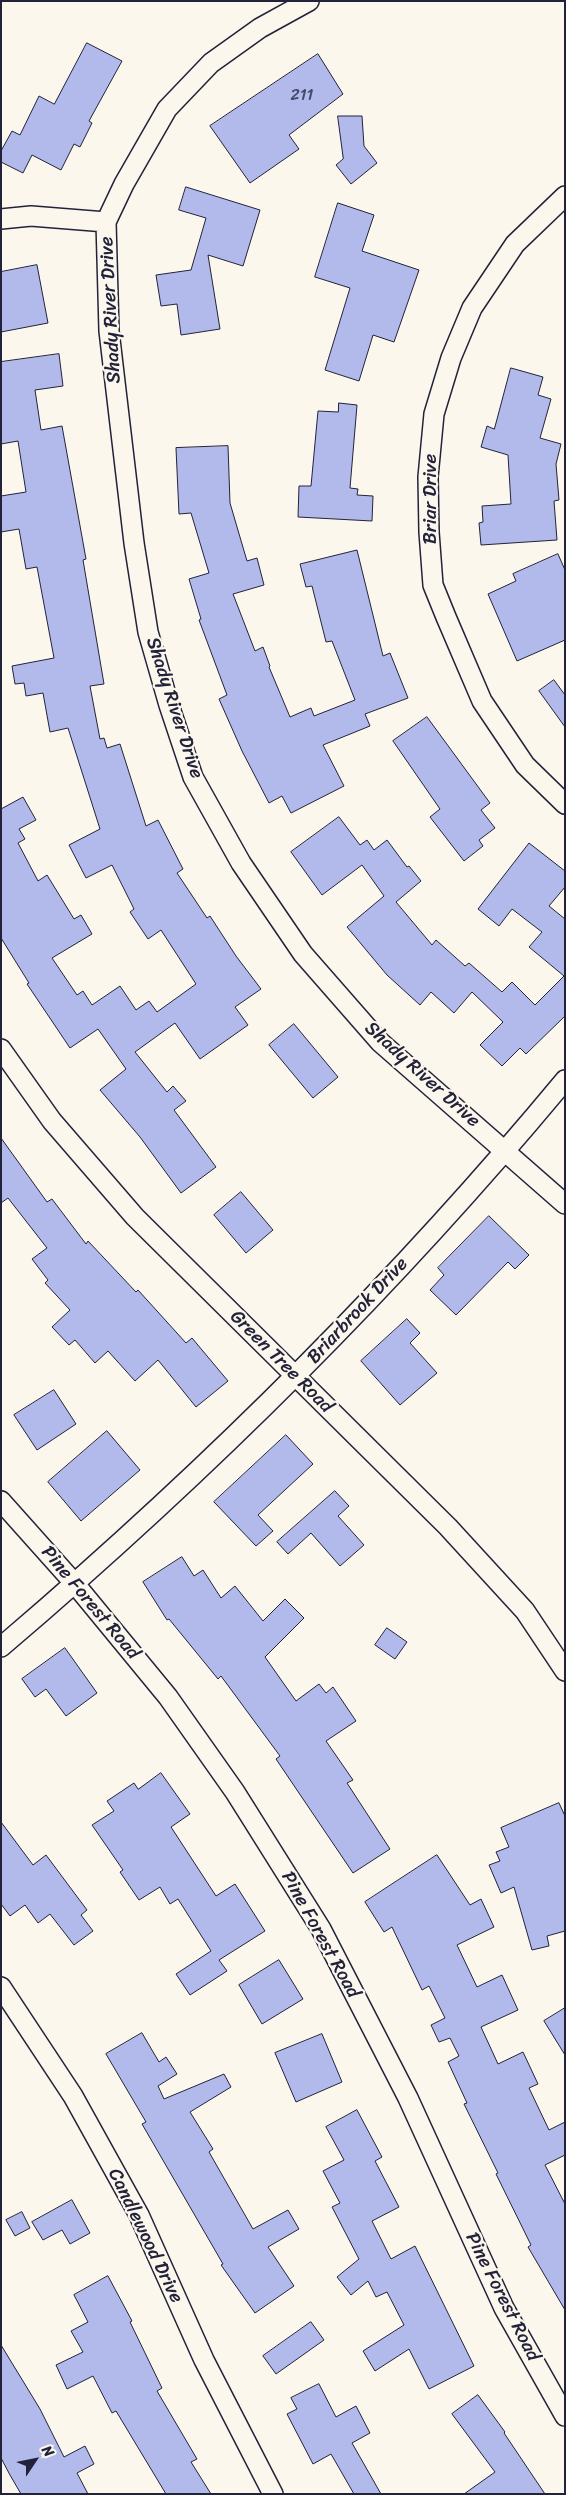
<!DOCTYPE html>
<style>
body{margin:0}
#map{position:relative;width:566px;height:2495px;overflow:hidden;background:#fbf7ec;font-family:Sriracha,sans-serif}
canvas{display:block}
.frame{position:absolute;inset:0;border:2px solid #22223b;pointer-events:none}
.north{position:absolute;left:10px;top:2435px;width:50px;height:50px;-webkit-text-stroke:4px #fbf7ec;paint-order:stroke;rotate:56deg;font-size:14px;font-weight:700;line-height:20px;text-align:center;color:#22223b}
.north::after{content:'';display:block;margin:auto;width:18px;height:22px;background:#22223b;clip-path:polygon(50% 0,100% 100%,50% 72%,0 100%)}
</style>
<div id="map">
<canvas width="566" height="2495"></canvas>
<div class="frame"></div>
<div class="north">N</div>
</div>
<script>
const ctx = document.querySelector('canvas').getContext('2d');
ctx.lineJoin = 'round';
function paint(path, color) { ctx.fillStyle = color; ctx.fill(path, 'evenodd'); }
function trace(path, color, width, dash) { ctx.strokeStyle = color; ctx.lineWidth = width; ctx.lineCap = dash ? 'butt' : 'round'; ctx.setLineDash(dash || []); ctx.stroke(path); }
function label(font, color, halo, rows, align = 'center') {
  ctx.font = font + ' Sriracha,sans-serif'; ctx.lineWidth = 4.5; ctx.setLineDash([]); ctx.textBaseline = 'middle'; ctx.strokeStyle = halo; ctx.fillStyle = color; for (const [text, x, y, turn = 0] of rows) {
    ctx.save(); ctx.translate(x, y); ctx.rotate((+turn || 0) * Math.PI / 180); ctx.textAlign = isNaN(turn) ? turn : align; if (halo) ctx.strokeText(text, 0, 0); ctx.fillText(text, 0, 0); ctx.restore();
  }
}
const building = new Path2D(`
 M 87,43 L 122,61 L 89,121 L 92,123 L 80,147 L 74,144 L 61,170 L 32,155 L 23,173 L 1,162 L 1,151 L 12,131 L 20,135 L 39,96 L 54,104 Z
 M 318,54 L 343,94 L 289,135 L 299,149 L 250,183 L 210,126 Z
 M 338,116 L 362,116 L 364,146 L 377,163 L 351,184 L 336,165 L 343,159 Z
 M 186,187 L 260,210 L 243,266 L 208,255 L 220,329 L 181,335 L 177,304 L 161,306 L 156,275 L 191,270 L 206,218 L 179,210 Z
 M 338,203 L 374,215 L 362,251 L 419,270 L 394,342 L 373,335 L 359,381 L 325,370 L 350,288 L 315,277 Z
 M 37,265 L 48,323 L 1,332 L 1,272 Z
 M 59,354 L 63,386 L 35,390 L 41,430 L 62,426 L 86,559 L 83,560 L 104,684 L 90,686 L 100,739 L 104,738 L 107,748 L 120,744 L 146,826 L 158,820 L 183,869 L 177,873 L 207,918 L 210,916 L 236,956 L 261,989 L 235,1007 L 248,1025 L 200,1059 L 175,1023 L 135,1052 L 167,1092 L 173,1086 L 186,1101 L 174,1110 L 216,1167 L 181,1193 L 140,1137 L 100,1090 L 126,1069 L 98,1029 L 70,1048 L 27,984 L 29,983 L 1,938 L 1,809 L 23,797 L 36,820 L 19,829 L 25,839 L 18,843 L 38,881 L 47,875 L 74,919 L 81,915 L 92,934 L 52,958 L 77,995 L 83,991 L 92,1005 L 120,986 L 136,1010 L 149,1001 L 157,1012 L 196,984 L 161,930 L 148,939 L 130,912 L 134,909 L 112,865 L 86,878 L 69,845 L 100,829 L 68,728 L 50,732 L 43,693 L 26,696 L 24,683 L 15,684 L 12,666 L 54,658 L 37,567 L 26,569 L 19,529 L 1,532 L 1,496 L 26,492 L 18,441 L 1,444 L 1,362 Z
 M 511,368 L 543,377 L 538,395 L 551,399 L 540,438 L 561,444 L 556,464 L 559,500 L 554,501 L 557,540 L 481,545 L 479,523 L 483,522 L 482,506 L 511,504 L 508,455 L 481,447 L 487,426 L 494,429 Z
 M 339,403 L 357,405 L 350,488 L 358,489 L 357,495 L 373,496 L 372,521 L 298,517 L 299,486 L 311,486 L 318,411 L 338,412 Z
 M 228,446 L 230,503 L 247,561 L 257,558 L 264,585 L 233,594 L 255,651 L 263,647 L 270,666 L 269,667 L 290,717 L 311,708 L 314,716 L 355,700 L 332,641 L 326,642 L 312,586 L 306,587 L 300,564 L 357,550 L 383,656 L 390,653 L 408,698 L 365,714 L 370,726 L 323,745 L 344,786 L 291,813 L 282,796 L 269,803 L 242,751 L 219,699 L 227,695 L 199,620 L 201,619 L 189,579 L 209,573 L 191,513 L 179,514 L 176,448 Z
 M 558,554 L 565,570 L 565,640 L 517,661 L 488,594 L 516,581 L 513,574 Z
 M 554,680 L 565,695 L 565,727 L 539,691 Z
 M 427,717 L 490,803 L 481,810 L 495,828 L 479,840 L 483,846 L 464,861 L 430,817 L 440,809 L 393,741 Z
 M 339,817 L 360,845 L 367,840 L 374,850 L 387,840 L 407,867 L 409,866 L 421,881 L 396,902 L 432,945 L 436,940 L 465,966 L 469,963 L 502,992 L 512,982 L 535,1005 L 564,976 L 529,947 L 542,932 L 512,909 L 499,926 L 478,909 L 529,843 L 565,871 L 565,887 L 549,906 L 565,919 L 565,1016 L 526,1054 L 520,1048 L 502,1066 L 480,1045 L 503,1022 L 472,992 L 454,1013 L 431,992 L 420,1005 L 387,975 L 347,927 L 384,896 L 362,865 L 322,895 L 291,852 Z
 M 294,1024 L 338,1077 L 313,1098 L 269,1045 Z
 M 1,1138 L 47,1202 L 52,1199 L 86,1244 L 88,1241 L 136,1292 L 138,1290 L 186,1343 L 192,1338 L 228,1381 L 196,1407 L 158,1360 L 135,1381 L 108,1351 L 95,1363 L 75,1340 L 69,1345 L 52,1327 L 70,1310 L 45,1283 L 48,1280 L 32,1259 L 47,1248 L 8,1198 L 1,1203 Z
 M 241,1192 L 273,1230 L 246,1253 L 214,1215 Z
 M 489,1216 L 529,1255 L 515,1269 L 508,1262 L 456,1315 L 430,1290 L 444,1275 L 438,1268 Z
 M 407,1319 L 420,1333 L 410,1343 L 437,1373 L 400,1405 L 361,1361 Z
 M 54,1390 L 76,1424 L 37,1450 L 14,1415 Z
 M 107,1431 L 140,1470 L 81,1521 L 48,1482 Z
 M 286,1435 L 313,1464 L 258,1515 L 273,1531 L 256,1546 L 214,1502 Z
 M 335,1491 L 349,1506 L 338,1516 L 364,1545 L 340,1566 L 311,1533 L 288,1554 L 277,1542 Z
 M 182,1557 L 194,1576 L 203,1570 L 221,1598 L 235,1586 L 263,1621 L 285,1599 L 304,1618 L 265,1657 L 296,1701 L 319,1684 L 326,1693 L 333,1687 L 356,1721 L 326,1741 L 353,1780 L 347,1783 L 390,1849 L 353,1873 L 276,1759 L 280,1756 L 221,1676 L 218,1679 L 169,1619 L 167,1620 L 143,1582 Z
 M 387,1628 L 407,1642 L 395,1659 L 375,1645 Z
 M 65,1648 L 97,1693 L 66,1716 L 46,1689 L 35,1697 L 22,1679 Z
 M 161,1773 L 190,1814 L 171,1827 L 216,1896 L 235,1884 L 265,1931 L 219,1960 L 227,1971 L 190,1995 L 176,1974 L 211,1951 L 178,1899 L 170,1904 L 160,1887 L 139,1900 L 120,1872 L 123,1870 L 92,1825 L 114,1811 L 107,1801 L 134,1783 L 138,1789 Z
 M 559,1803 L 565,1816 L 565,1931 L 547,1936 L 549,1946 L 532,1950 L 514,1887 L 501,1893 L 489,1865 L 500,1861 L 496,1852 L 509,1847 L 501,1828 Z
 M 1,1822 L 33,1865 L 46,1855 L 87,1910 L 81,1915 L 93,1931 L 74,1945 L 50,1914 L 38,1923 L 25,1905 L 10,1916 L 1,1904 Z
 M 437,1855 L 470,1905 L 481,1899 L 494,1927 L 457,1945 L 477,1987 L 502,1975 L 518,2010 L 481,2027 L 498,2064 L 523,2052 L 538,2084 L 529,2088 L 549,2130 L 565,2122 L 565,2155 L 545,2165 L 565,2204 L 565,2310 L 528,2247 L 531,2245 L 496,2174 L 498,2173 L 464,2104 L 467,2103 L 448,2062 L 459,2056 L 450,2038 L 439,2042 L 431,2025 L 445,2018 L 429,1986 L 422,1990 L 392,1927 L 384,1932 L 365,1902 Z
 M 279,1960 L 303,1999 L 262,2024 L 239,1985 Z
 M 565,2008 L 565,2055 L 544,2021 Z
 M 142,2033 L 159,2062 L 166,2057 L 177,2074 L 158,2086 L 164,2099 L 224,2074 L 231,2087 L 190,2112 L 213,2149 L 209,2152 L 253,2229 L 288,2210 L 299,2229 L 268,2247 L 294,2286 L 255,2313 L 221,2265 L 223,2264 L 142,2124 L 146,2122 L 106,2054 Z
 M 322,2034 L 342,2082 L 296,2102 L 275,2053 Z
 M 357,2110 L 382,2157 L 375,2161 L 399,2207 L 372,2221 L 391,2259 L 415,2246 L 474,2366 L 429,2389 L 409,2349 L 375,2371 L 363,2351 L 404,2325 L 387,2292 L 376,2297 L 368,2281 L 351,2295 L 337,2277 L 359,2259 L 332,2207 L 340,2203 L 323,2171 L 344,2160 L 326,2127 Z
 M 72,2200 L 90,2233 L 70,2244 L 62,2230 L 43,2240 L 32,2222 Z
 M 22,2212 L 30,2228 L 15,2236 L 6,2220 Z
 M 108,2276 L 132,2321 L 130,2322 L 162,2388 L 157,2391 L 197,2459 L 191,2462 L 211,2494 L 166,2494 L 116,2411 L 112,2413 L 93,2376 L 67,2389 L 56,2365 L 83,2352 L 71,2331 L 88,2322 L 74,2295 Z
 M 311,2322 L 324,2340 L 276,2374 L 263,2356 Z
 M 1,2345 L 40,2409 L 64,2457 L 85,2446 L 94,2464 L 77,2473 L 88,2494 L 21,2494 L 10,2475 L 1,2458 Z
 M 319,2384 L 336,2417 L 356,2406 L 370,2433 L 352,2443 L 381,2494 L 354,2494 L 331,2454 L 313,2464 L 287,2414 L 297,2409 L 291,2398 Z
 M 478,2395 L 505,2432 L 504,2433 L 545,2494 L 464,2494 L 495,2472 L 452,2414 Z`);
const minor = new Path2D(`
 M 309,1 L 260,28 L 211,63 L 167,109 L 124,184 L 106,222 L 109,331 L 134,543 L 148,632 L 169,705 L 193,777 L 241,863 L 303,954 L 380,1042 L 565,1204
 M 565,196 L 515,244 L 472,308 L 451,358 L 434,414 L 428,477 L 429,532 L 433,585 L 446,617 L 482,701 L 525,765 L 565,804
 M 1,219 L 31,216 L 106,222
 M 1,1049 L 52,1121 L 135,1217 L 448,1527 L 525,1611 L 565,1671
 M 1,1501 L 75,1584 L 168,1697 L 235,1792 L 321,1929 L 408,2098 L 504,2308 L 565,2416
 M 1,1647 C 204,1474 395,1285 565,1080
 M 1,1987 L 73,2096 L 139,2215 L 204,2360 L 273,2494`);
const numberNames = [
 ["211",302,96]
];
const streetNames = [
 ["Shady River Drive",111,310,-93],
 ["Briar Drive",431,499,-90],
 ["Shady River Drive",174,708,72],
 ["Shady River Drive",422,1075,42],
 ["Briarbrook Drive",358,1311,-47],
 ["Green Tree Road",281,1362,45],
 ["Pine Forest Road",90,1603,50],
 ["Pine Forest Road",320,1935,61],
 ["Candlewood Drive",145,2236,64],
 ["Pine Forest Road",502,2297,63]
];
paint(building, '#b2baeb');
trace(building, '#22223b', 1);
trace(minor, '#22223b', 22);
trace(minor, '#fbf7ec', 19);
label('16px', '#464867', null, numberNames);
label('19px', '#22223b', '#fbf7ec', streetNames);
</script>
